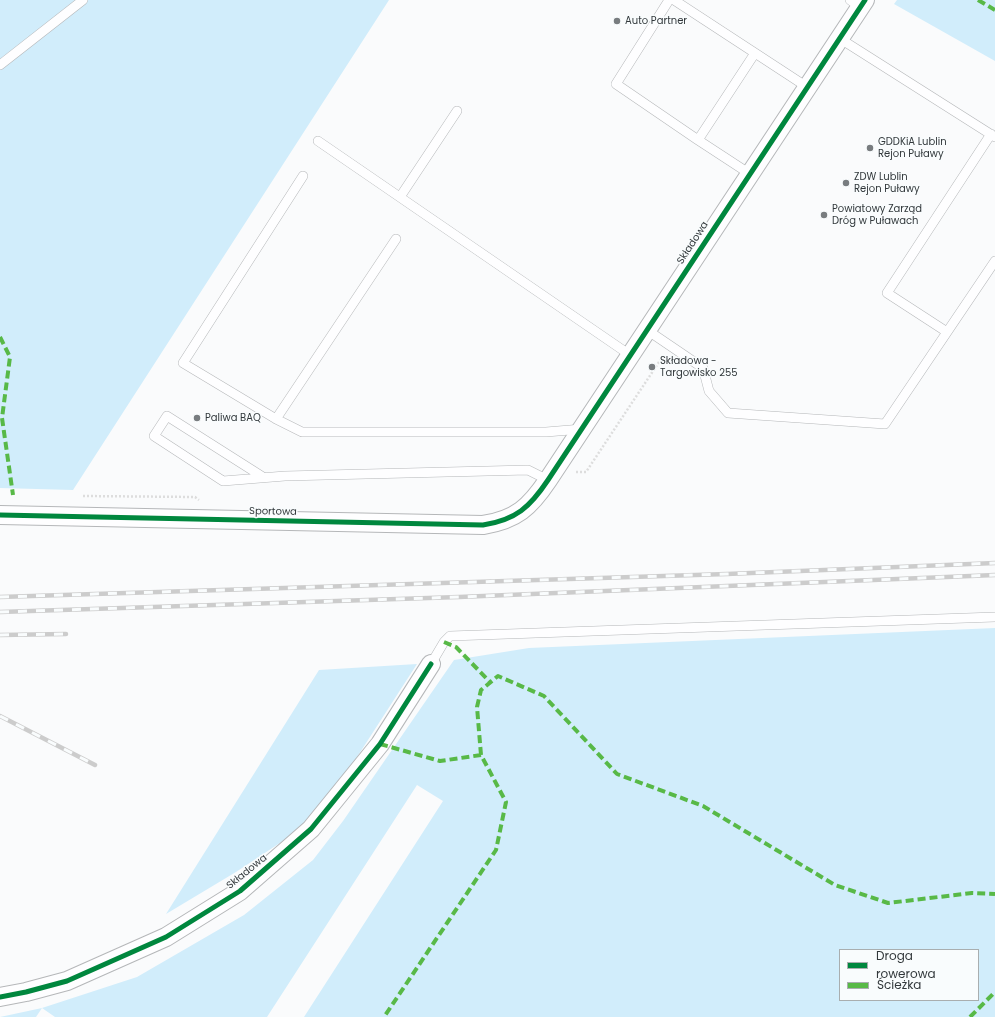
<!DOCTYPE html>
<meta charset="utf-8">
<style>
body{margin:0}
#map{position:relative;width:995px;height:1017px;overflow:hidden;background:#fafbfc;font-family:Poppins,sans-serif}
canvas{display:block}
.legend{position:absolute;left:839px;top:949px;width:140px;height:52px;box-sizing:border-box;background:#f9fcfd;border:1px solid #a9aeaf;margin:0;padding:5px 7px;list-style:none;font-size:12px;color:#32383b}
.legend li{display:flex;align-items:center;gap:8px;height:20px}
.legend b{width:20px;border:1px solid #a9aeaf}
</style>
<div id="map">
<canvas width="995" height="1017"></canvas>
<ul class="legend">
<li><b style="height:5px;background:#00873e"></b>Droga rowerowa</li>
<li><b style="height:5px;background:#58b947"></b>Ścieżka</li>
</ul>
</div>
<script>
const ctx = document.querySelector('canvas').getContext('2d');
ctx.lineJoin = 'round';
function paint(path, color) { ctx.fillStyle = color; ctx.fill(path, 'evenodd'); }
function trace(path, color, width, dash) { ctx.strokeStyle = color; ctx.lineWidth = width; ctx.lineCap = dash ? 'butt' : 'round'; ctx.setLineDash(dash || []); ctx.stroke(path); }
function label(font, color, halo, rows, align = 'center') {
  ctx.font = font + ' Poppins,sans-serif'; ctx.lineWidth = 3; ctx.setLineDash([]); ctx.textBaseline = 'middle'; ctx.strokeStyle = halo; ctx.fillStyle = color; for (const [text, x, y, turn = 0] of rows) {
    ctx.save(); ctx.translate(x, y); ctx.rotate((+turn || 0) * Math.PI / 180); ctx.textAlign = isNaN(turn) ? turn : align; if (halo) ctx.strokeText(text, 0, 0); ctx.fillText(text, 0, 0); ctx.restore();
  }
}
const green = new Path2D(`
 M 0,0 L 389,0 L 73,490 L 0,488 Z
 M 897,0 L 995,0 L 995,61 L 894,4 Z
 M 995,628 L 995,1017 L 304,1017 L 443,801 L 417,785 L 267,1017 L 55,1017 L 42,1008 L 36,1017 L 0,1017 L 42,1008 L 137,977 L 244,915 L 313,860 L 343,821 L 454,660 L 529,648 ZM 840,950 L 978,950 L 978,1000 L 840,1000 Z
 M 417,664 L 348,771 L 295,833 L 236,872 L 166,914 L 319,670 Z`);
const path = new Path2D(`
 M 576,472 L 586,472 L 663,356
 M 83,496 L 195,497 L 199,500`);
const service = new Path2D(`
 M 669,0 L 616,84 L 698,140 L 755,53
 M 674,0 L 807,87
 M 850,0 L 860,7
 M 839,38 L 995,137
 M 0,65 L 83,0
 M 698,140 L 750,174
 M 318,141 L 630,355
 M 303,176 L 183,363 L 276,419 L 302,432 L 546,432 L 582,429
 M 400,197 L 457,111
 M 647,330 L 703,368 L 709,391 L 728,413 L 885,424 L 995,261
 M 947,332 L 887,293 L 991,134
 M 276,419 L 396,239
 M 263,477 L 167,416 L 154,436 L 223,481 L 285,476 L 528,470 L 548,480
 M 431,664 L 444,642 L 450,636 L 995,617`);
const minor = new Path2D(`
 M 0,515 L 483,525 C 516,520 530,507 548,480 L 865,0
 M 0,997 L 26,992 L 67,981 L 166,937 L 240,891 L 311,829 L 380,744 L 431,664`);
const rail = new Path2D(`
 M 0,597 L 727,574 L 995,563
 M 0,612 L 459,597 L 995,575
 M 0,635 L 66,634
 M 0,716 L 95,765`);
const quiet = new Path2D(`
 M 978,0 L 995,10
 M 0,337 L 10,357 L 2,418 L 13,495
 M 444,642 L 456,647 L 490,682
 M 380,744 L 440,761 L 481,755 L 506,802 L 496,850 L 384,1017
 M 481,755 L 477,707 L 481,690 L 498,676 L 544,696 L 617,774 L 703,806 L 835,885 L 888,903 L 972,893 L 995,894
 M 970,1017 L 995,992`);
const cycleway = new Path2D(`
 M 0,515 L 483,525 C 516,520 530,507 548,480 L 865,0
 M 0,997 L 26,992 L 67,981 L 166,937 L 240,891 L 311,829 L 380,744 L 431,664`);
const markers = [
 [617,21,4,"#787c7f"],
 [870,148,4,"#787c7f"],
 [846,183,4,"#787c7f"],
 [824,215,4,"#787c7f"],
 [652,367,4,"#787c7f"],
 [197,418,4,"#787c7f"]
];
const poiNames = [
 ["Auto Partner",625,21],
 ["GDDKiA Lublin",878,142],
 ["Rejon Puławy",878,154],
 ["ZDW Lublin",854,177],
 ["Rejon Puławy",854,189],
 ["Powiatowy Zarząd",832,209],
 ["Dróg w Puławach",832,221],
 ["Składowa -",660,361],
 ["Targowisko 255",660,373],
 ["Paliwa BAQ",205,418]
];
const streetNames = [
 ["Składowa",693,243,-57],
 ["Sportowa",273,512,1],
 ["Składowa",247,872,-39]
];
paint(green, '#d1edfb');
trace(service, '#b5b7b9', 10);
trace(minor, '#b5b7b9', 20);
trace(path, '#ddd', 2.5, [2, 2]);
trace(service, '#fefeff', 9);
trace(minor, '#fefeff', 18);
trace(rail, '#ccc', 4.5);
trace(rail, '#f9fcfd', 3, [9]);
trace(quiet, '#58b947', 4, [8, 4]);
trace(cycleway, '#00873e', 5);
for (const [x, y, r, color] of markers) { const dot = new Path2D(); dot.arc(x, y, r, 0, 2 * Math.PI); ctx.fillStyle = color; ctx.fill(dot); trace(dot, '#f9fcfd', 1.5); }
label('10px', '#32383b', '#f9fcfd', poiNames, 'left');
label('10px', '#32383b', '#f9fcfd', streetNames);
</script>
